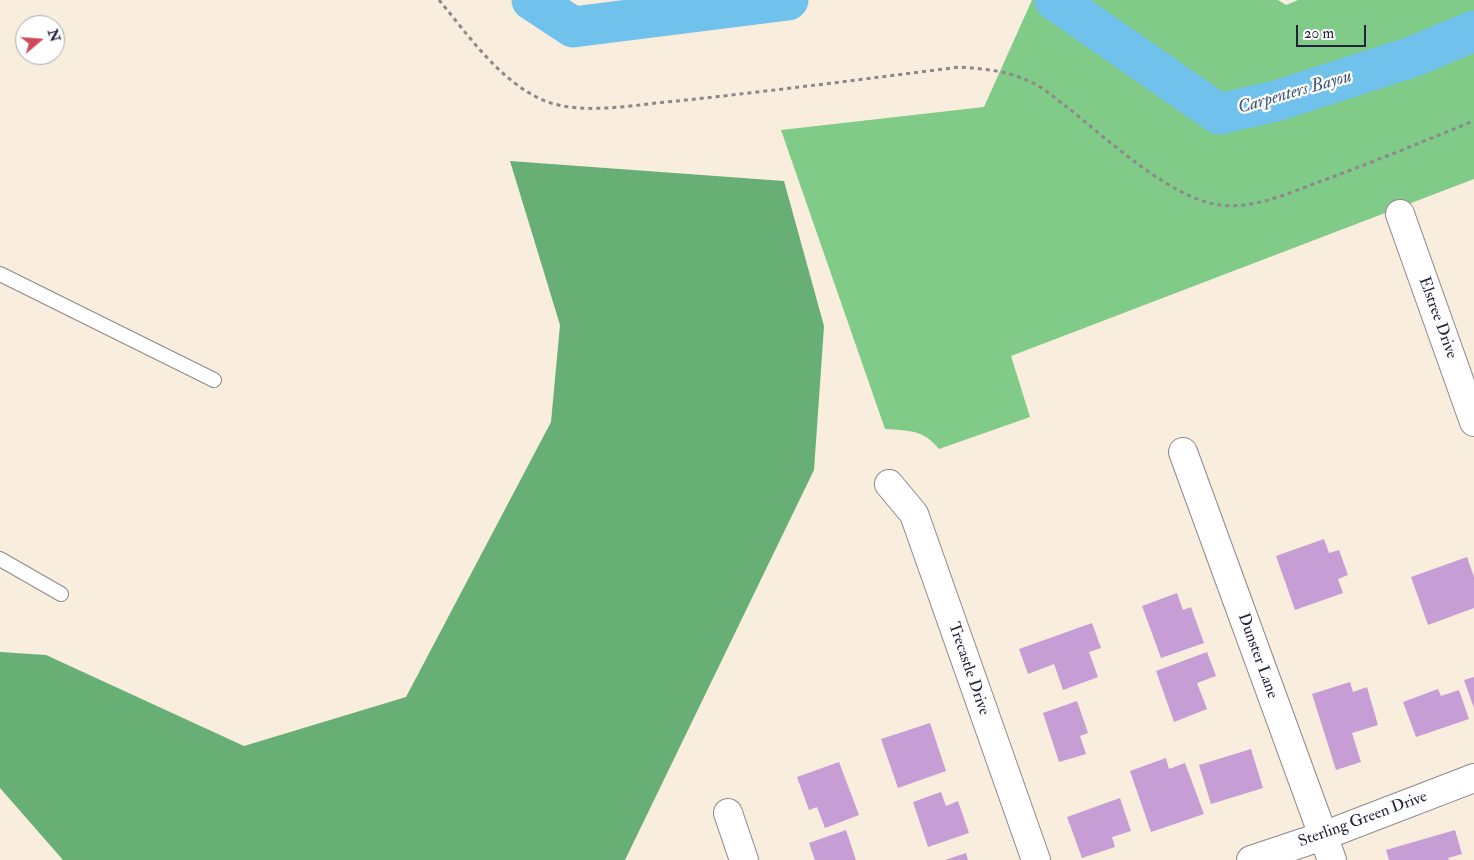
<!DOCTYPE html>
<style>
body{margin:0}
#map{position:relative;width:1474px;height:860px;overflow:hidden;background:#f9eddd;font-family:"IM FELL Double Pica",serif}
canvas{display:block}
.north{position:absolute;left:15px;top:15px;width:50px;height:50px;box-sizing:border-box;background:#fff;border:1px solid #a7a7b1;border-radius:50%;rotate:72deg;font-size:14px;font-weight:700;line-height:20px;text-align:center;color:#22223b}
.north::after{content:'';display:block;margin:auto;width:18px;height:22px;background:#d1495b;clip-path:polygon(50% 0,100% 100%,50% 72%,0 100%)}
.scale{position:absolute;left:1296px;top:25px;width:70px;height:22px;box-sizing:border-box;border:2px solid #22223b;border-top:0;padding-left:6px;font-size:15px;line-height:18px;white-space:nowrap;color:#22223b;-webkit-text-stroke:4px #fff;paint-order:stroke}
</style>
<div id="map">
<canvas width="1474" height="860"></canvas>
<div class="north">N</div>
<div class="scale">20 m</div>
</div>
<script>
const ctx = document.querySelector('canvas').getContext('2d');
ctx.lineJoin = 'round';
function paint(path, color) { ctx.fillStyle = color; ctx.fill(path, 'evenodd'); }
function trace(path, color, width, dash) { ctx.strokeStyle = color; ctx.lineWidth = width; ctx.lineCap = dash ? 'butt' : 'round'; ctx.setLineDash(dash || []); ctx.stroke(path); }
function label(font, color, halo, rows, align = 'center') {
  ctx.font = font + ' "IM FELL Double Pica",serif'; ctx.lineWidth = 4.5; ctx.setLineDash([]); ctx.textBaseline = 'middle'; ctx.strokeStyle = halo; ctx.fillStyle = color; for (const [text, x, y, turn = 0] of rows) {
    ctx.save(); ctx.translate(x, y); ctx.rotate((+turn || 0) * Math.PI / 180); ctx.textAlign = isNaN(turn) ? turn : align; if (halo) ctx.strokeText(text, 0, 0); ctx.fillText(text, 0, 0); ctx.restore();
  }
}
const green = new Path2D(`
 M 1032,0 L 1278,0 L 1286,5 L 1298,0 L 1474,0 L 1474,179 L 1011,356 L 1030,417 L 939,449 C 923,429 909,431 885,429 L 781,130 L 984,107 Z`);
const forest = new Path2D(`
 M 510,161 L 784,181 L 824,326 L 814,470 L 625,860 L 63,860 L 0,788 L 0,652 L 46,655 L 244,746 L 406,697 L 551,422 L 560,325 Z`);
const river = new Path2D(`
 M 532,0 L 573,27 L 788,0
 M 1055,0 L 1219,114 L 1276,101 L 1412,57 L 1474,31`);
const building = new Path2D(`
 M 1324,539 L 1329,553 L 1339,550 L 1348,575 L 1338,579 L 1343,593 L 1295,610 L 1276,556 Z
 M 1467,557 L 1474,577 L 1474,608 L 1428,625 L 1411,577 Z
 M 1177,593 L 1183,610 L 1191,607 L 1204,643 L 1161,658 L 1142,606 Z
 M 1092,623 L 1101,648 L 1089,652 L 1098,677 L 1063,690 L 1054,664 L 1028,674 L 1019,649 Z
 M 1207,652 L 1216,676 L 1197,683 L 1207,709 L 1174,722 L 1156,671 Z
 M 1474,677 L 1474,708 L 1464,680 Z
 M 1350,682 L 1353,692 L 1367,687 L 1378,725 L 1352,733 L 1361,762 L 1336,770 L 1312,694 Z
 M 1438,689 L 1441,696 L 1459,690 L 1469,719 L 1416,737 L 1403,702 Z
 M 1077,701 L 1088,733 L 1080,736 L 1086,754 L 1059,762 L 1043,713 Z
 M 930,723 L 946,771 L 898,788 L 881,739 Z
 M 1251,749 L 1263,788 L 1211,804 L 1199,765 Z
 M 1166,758 L 1169,769 L 1185,763 L 1204,814 L 1151,832 L 1130,771 Z
 M 839,762 L 859,815 L 825,828 L 817,807 L 809,810 L 797,777 Z
 M 941,792 L 946,806 L 958,801 L 969,833 L 928,847 L 913,802 Z
 M 1120,798 L 1131,831 L 1112,837 L 1115,847 L 1082,858 L 1067,817 Z
 M 846,830 L 856,860 L 815,860 L 809,843 Z
 M 1455,830 L 1462,854 L 1448,858 L 1449,860 L 1389,860 L 1386,850 Z
 M 966,853 L 968,860 L 945,860 Z`);
const path = new Path2D(`
 M 439,0 C 469,36 500,82 545,101 C 584,116 637,104 677,101 C 771,91 865,79 960,67 C 985,69 1010,71 1033,83 C 1045,89 1056,99 1067,107 C 1106,138 1172,200 1221,205 C 1253,209 1287,194 1316,183 C 1369,164 1421,142 1474,121`);
const lane = new Path2D(`
 M 0,274 L 214,380
 M 0,559 L 61,594`);
const street = new Path2D(`
 M 1400,214 L 1474,422
 M 1183,452 L 1332,860
 M 889,484 L 914,514 L 1036,860
 M 728,813 L 744,860
 M 1251,860 L 1323,836 L 1474,778`);
const streetNames = [
 ["Elstree Drive",1437,318,70],
 ["Dunster Lane",1257,656,70],
 ["Trecastle Drive",968,669,71],
 ["Sterling Green Drive",1363,820,-20]
];
const waterNames = [
 ["Carpenters Bayou",1295,93,-16]
];
paint(green, '#81cb89');
paint(forest, '#68af75');
trace(river, '#70c2ec', 41);
paint(building, '#c79dd5');
trace(lane, '#8e888c', 16);
trace(street, '#8e888c', 30);
trace(path, '#8e888c', 3, [4, 4]);
trace(lane, '#fff', 14);
trace(street, '#fff', 28);
label('16px', '#22223b', '#fff', streetNames);
label('italic 18px', '#3d5a79', '#fff', waterNames);
</script>
